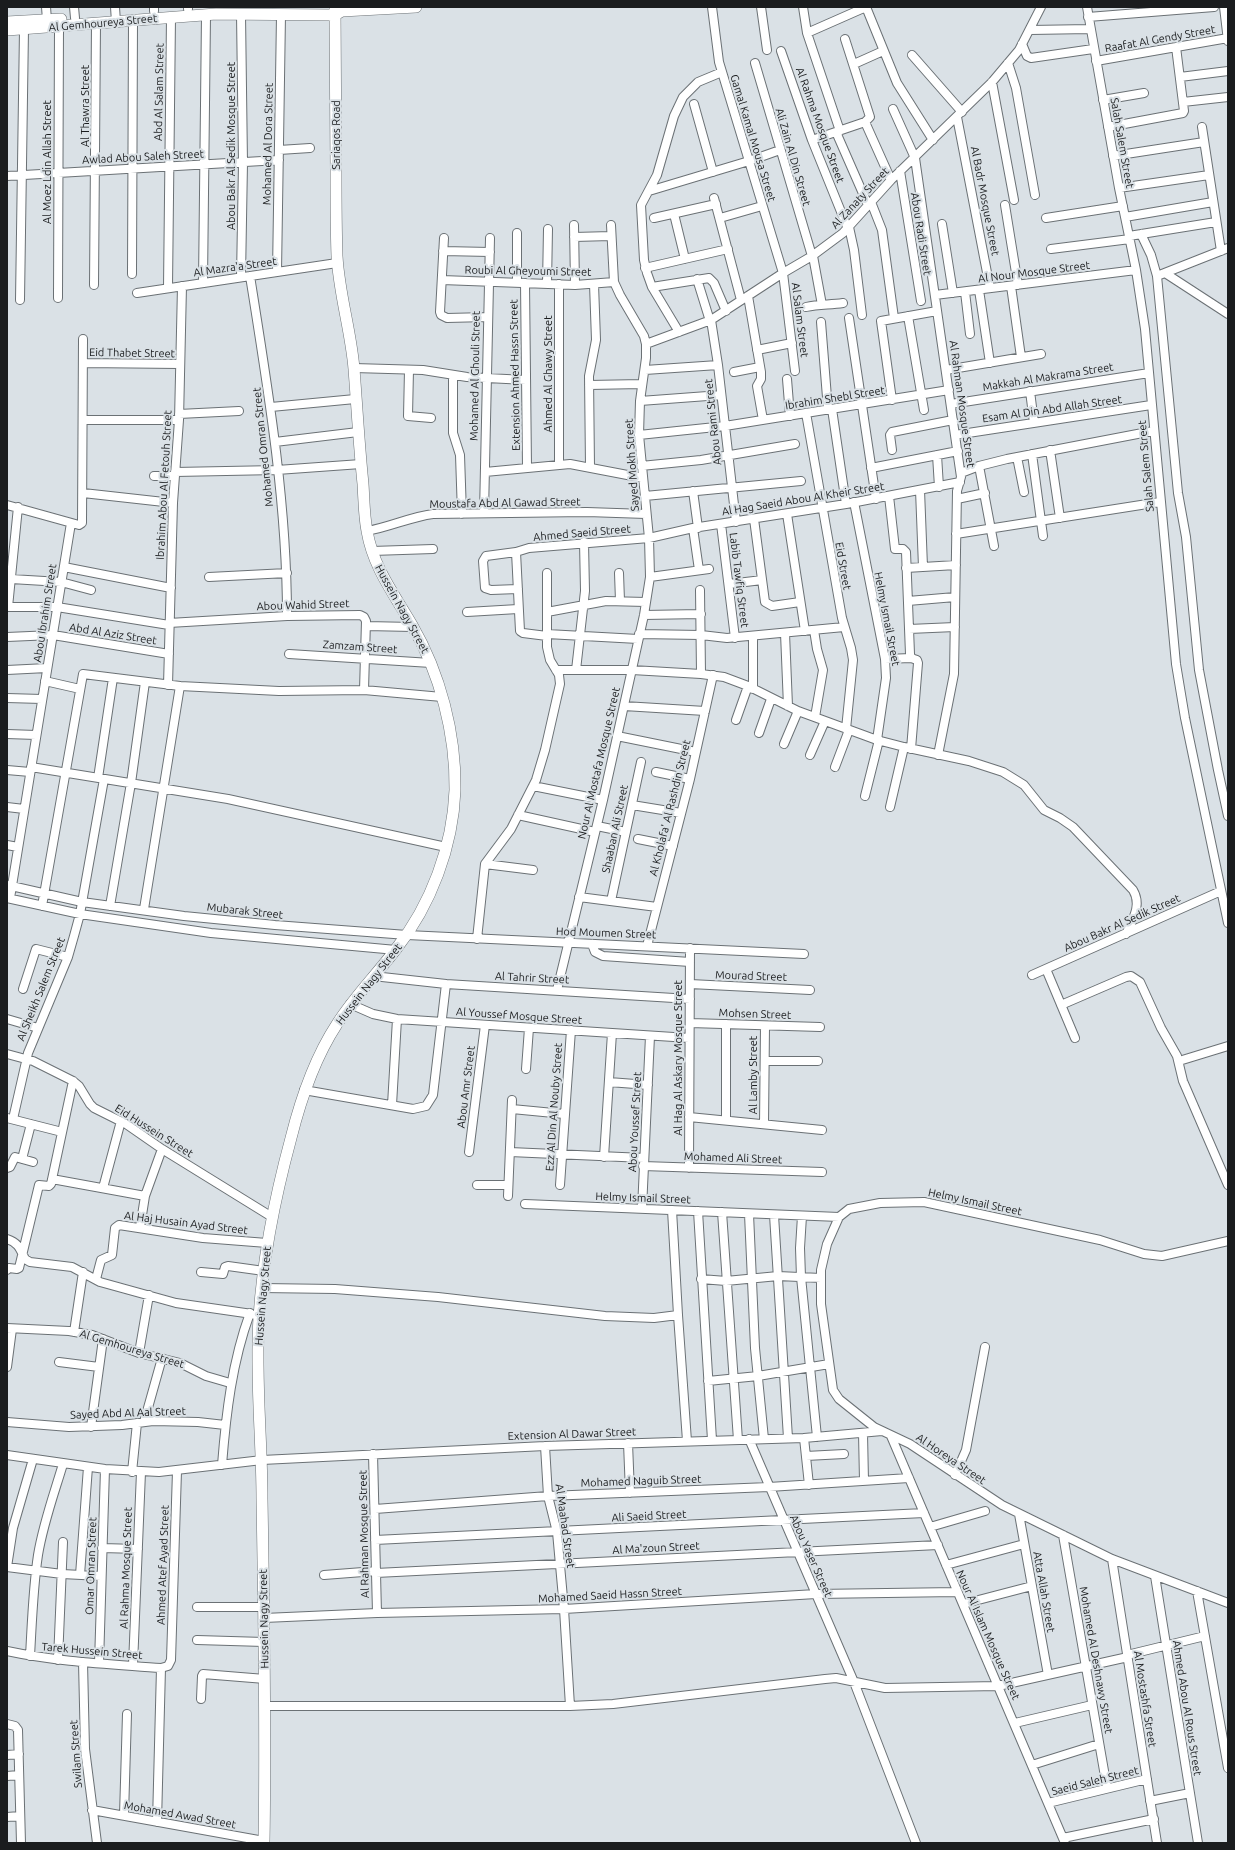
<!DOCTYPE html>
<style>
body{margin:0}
#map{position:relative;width:1235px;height:1850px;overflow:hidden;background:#dae1e6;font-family:Ubuntu,sans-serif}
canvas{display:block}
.frame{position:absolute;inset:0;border:8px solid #1a1c1e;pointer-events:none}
</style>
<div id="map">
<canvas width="1235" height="1850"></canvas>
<div class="frame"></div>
</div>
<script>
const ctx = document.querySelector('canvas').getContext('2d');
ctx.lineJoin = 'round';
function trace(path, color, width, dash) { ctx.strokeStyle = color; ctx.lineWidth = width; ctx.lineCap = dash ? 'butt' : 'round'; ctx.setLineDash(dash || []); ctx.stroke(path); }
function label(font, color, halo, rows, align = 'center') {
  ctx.font = font + ' Ubuntu,sans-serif'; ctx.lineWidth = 4; ctx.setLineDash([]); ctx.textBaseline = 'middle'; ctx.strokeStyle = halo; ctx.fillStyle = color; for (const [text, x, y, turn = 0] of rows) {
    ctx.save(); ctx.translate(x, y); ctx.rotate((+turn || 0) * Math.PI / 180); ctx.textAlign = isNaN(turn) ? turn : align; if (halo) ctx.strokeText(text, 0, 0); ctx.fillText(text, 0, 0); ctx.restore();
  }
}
const street = new Path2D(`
 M 46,7 L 47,20
 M 74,7 L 75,18
 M 115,7 L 116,22
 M 154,7 L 154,11
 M 188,7 L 188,9
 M 712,7 L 719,62 L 783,273 L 795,371
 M 761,7 L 767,50
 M 803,7 L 807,33 L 840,131
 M 866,7 L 897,83 L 933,140
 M 1087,7 L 1119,188 L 1136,270 L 1145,329 L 1176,664 L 1185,718 L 1228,923
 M 1224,7 L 1228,41
 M 241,14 L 243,163 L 241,277
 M 1088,17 L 1214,7
 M 1030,30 L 1090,29
 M 807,33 L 866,7
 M 1022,44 L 1027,56 L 1031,58 L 1093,49
 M 781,51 L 812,140 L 848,229
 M 912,55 L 962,112
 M 1096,61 L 1228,38
 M 755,63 L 812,256
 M 1008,63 L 1016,88 L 1035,195
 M 854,64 L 883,51
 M 1180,77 L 1228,71
 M 992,82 L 1014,200
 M 1103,100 L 1144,93
 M 1183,102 L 1228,97
 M 694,104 L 713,172
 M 893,109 L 915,158 L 961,477 L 957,491 L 954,674 L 938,755
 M 957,117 L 990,288
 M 865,122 L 891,180
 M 1108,127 L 1183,113 L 1184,111 L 1176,47
 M 1202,127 L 1221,251
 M 836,132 L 868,205
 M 812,140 L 865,122 L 870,117 L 845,39
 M 279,150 L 310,148
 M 1113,156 L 1204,142
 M 900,171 L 921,301
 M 7,176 L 279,160
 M 1119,188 L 1209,175
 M 649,191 L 749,161 L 780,150
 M 714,198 L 741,300
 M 871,202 L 882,230 L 894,318
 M 1005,205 L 1018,285
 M 674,214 L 685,259
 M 1125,217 L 1213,202
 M 654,218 L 716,204
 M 720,218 L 762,206
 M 1046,218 L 1123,206
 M 942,224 L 953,293
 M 574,225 L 575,285
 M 849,227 L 854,250 L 862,315
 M 1141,234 L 1151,255 L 1157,276 L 1178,493 L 1186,537 L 1199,670 L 1218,770 L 1228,816
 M 1129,236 L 1216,222
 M 574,237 L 611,236
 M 444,238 L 440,312 L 441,315 L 447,318 L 487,317
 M 1051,249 L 1130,239
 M 443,251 L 490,252
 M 813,256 L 822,305
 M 645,268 L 728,249
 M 277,272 L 281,15
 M 1165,273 L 1228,314
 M 132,274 L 133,21
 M 250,276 C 268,389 287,502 287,616
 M 1157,276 L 1228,248
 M 697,279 L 710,321
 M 442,280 L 575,285 L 614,282
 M 203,283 L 206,15
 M 517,283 L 517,233
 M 525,283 L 527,467
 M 547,284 L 548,229
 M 94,285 L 96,23
 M 1011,286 L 1021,357
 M 652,287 L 709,278 L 714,283 L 726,311
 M 168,288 L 171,17
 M 979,290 L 990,363
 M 965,292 L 970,334
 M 137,293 L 337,263
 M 935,295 L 1136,270
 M 748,296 L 761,372 L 761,379 L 757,386 L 763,420
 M 58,298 L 59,27
 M 20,300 L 24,29
 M 806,307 C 819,304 830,305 843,303
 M 908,316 L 924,410
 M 849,318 L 876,499
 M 711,320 L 718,365 L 736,522
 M 821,322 L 828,410
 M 679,332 L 652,287 L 647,273 L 644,260 L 641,205 L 657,175 L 674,116 L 683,97 L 698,82 L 722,72
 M 646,344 L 711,320 L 783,273 L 812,256 L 843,233 L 891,180 L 992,82 L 1019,50 L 1041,7
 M 757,350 L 792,343
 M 83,363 L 180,364
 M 354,368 L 423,370 L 467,377 L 526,380
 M 409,370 L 408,416 L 431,418
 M 645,370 L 718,365
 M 946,370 L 1041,354
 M 734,372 L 760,367
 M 453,375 L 453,433 L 460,455 L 462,514
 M 787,379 L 790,416
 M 589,385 L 642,384
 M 1030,391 L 1034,423
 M 892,400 L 881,321 L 937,311
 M 640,401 L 721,395
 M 951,404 L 1149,373
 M 271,407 L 355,399
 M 832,409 L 846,504
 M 806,413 L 842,618 L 851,648 L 853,660 L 846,729
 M 179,414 L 239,411
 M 83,420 L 179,420
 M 639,435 L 725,426 L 949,390
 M 955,435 L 1151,405
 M 275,442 L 358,432
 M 892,450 L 890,435 L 892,432 L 953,420
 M 1050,450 L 1060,518
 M 1032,454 L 1043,536
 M 937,455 L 939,487
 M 1017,457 L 1024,492
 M 559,464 L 559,284
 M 641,466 L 701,460 L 795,444
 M 979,466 L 994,546
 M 590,467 L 589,376 L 596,340 L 594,284
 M 871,468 L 958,451
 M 175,472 L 277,470 L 361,464
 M 485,472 L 570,464 L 643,478
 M 961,473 L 979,466 L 1007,459 L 1153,431
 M 154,476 L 175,476
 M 920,490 L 923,567
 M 693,491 L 698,528
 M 83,493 L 173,503
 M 645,496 L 801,481
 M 889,496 L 895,549 L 903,549 L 906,552 L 910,654 L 911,658 L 917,660 L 918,663 L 911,749
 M 957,499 L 985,493
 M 854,502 L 885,659 L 886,678 L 877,740
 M 7,505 L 79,525 L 82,523 L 83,339
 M 484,513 L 490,238
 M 787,514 L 805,631
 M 754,519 L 765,602 L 772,606 L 800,602
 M 721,524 L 735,638
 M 693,528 L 699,570
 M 367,531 C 390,527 410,517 433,514 L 587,512 L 646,514
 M 956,534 L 1160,502
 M 372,551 L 433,549
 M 516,552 L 520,631 L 523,633 L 547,636
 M 64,567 L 171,588
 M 906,568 L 956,565
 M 619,573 L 620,601
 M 209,577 L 287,573
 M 650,577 L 709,569
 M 11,579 L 61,582 L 91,590
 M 729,584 L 762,580
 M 518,589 L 491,590 L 485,588 L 483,561 L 486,556 L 516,552 L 529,548 L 649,538 L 693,528 L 846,504 L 960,482
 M 700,590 L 701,674
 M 908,601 L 955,597
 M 7,607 L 57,607 L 169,625
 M 8,607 L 18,507
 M 467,612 L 518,609
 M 547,612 L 606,601 L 646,602
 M 644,615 L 701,614
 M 169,623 L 287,616 L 360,615 L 364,617 L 366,621 L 364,690
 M 366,626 L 413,627
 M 909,629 L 955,627
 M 814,630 L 817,649 L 823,670 L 815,717
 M 785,633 L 788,706
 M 547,634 L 638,639
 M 639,634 L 701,635 L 727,638 L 844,627
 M 7,637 L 53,635 L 169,654
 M 289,654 L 431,663
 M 885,659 L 911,658
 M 7,670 L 47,668
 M 556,670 L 632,670 L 701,674 L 724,677 L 748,686 L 798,711 L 877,740 L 904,747 L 969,761 L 1003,772 L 1024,785 L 1044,810 L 1060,818 L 1073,827 L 1133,890 C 1142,905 1133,919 1126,934
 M 576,670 L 585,591 L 584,542
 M 45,681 L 80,689
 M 168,685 L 173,503 L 179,420 L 182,286
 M 753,689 L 753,636
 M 7,698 L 42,699
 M 624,706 L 705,711
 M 736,720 L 748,686
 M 759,733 L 771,699
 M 7,734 L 36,735
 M 617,736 L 696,752
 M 784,744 L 798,711
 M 810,755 L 825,721
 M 31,767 L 228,799 L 446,847
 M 835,767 L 849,730
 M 7,770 L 30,772
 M 656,772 L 690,779
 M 98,778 L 113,678
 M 533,786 L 603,800
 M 865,796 L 879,740
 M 632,805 L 681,813
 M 7,807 L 24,809
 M 890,807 L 904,747
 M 518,815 L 595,832
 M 597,826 L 626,832
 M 638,839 L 673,846
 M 7,845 L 18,847
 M 485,864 L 533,870
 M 7,885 L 82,902 L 184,916 L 275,925 L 407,935 L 804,954
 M 579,897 L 657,907
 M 7,898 L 80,914 L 211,933 L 396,950
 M 10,898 L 71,523
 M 611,901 L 641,762
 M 42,906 L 83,674 L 180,686 L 279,691 L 364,690 L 442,697
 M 110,906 L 131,783 L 145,682
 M 144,909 L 180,686
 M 477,939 L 485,864 L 511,829 L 536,780 L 545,750 L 560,684 L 559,675 L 550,660 L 547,647 L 547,573
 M 592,944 L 595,952 L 603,956 L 690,962
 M 647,946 L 690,779 L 713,675
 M 1046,969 L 1075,1038
 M 1032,975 L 1221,891
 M 373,976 L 446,984 L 690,999
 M 690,984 L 810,990
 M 23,989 L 36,949 L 68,957
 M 557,990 L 603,800 L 644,615 L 650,577 L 649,538 L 639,435 L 640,401 L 646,358 L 646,344 L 644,336 L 620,295 L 614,282 L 611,225
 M 350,1004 L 373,1014 L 397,1019 L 689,1038
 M 1061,1005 L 1126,977 L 1131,976 L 1140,982 L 1161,1028 L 1177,1056 L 1183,1081 L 1228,1185
 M 7,1019 L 38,1028
 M 690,1023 L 820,1027
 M 7,1054 L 33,1061 L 73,1081 L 79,1086 L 90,1104 L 94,1108 L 126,1124 L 162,1149 L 272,1217
 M 765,1061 L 818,1061
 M 1179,1061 L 1228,1046
 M 526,1069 L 529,1028
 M 609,1082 L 648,1085
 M 304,1090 L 413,1109 L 426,1106 L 433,1095 L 446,984
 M 392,1105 L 397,1019
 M 512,1109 L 564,1114
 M 689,1117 L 822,1130
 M 7,1118 L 62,1132
 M 13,1119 L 28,1053 L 68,957 L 74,936 L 80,914 L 104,779
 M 726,1120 L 726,1024
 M 764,1124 L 765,1026
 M 469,1152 L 485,1025
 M 510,1152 L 644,1158
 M 604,1157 L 612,1033
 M 22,1159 L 31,1124
 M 643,1166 L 822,1172
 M 7,1168 L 10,1167 L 15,1157 L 33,1162
 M 689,1168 L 690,948
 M 52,1179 L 145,1196
 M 477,1185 L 508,1185
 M 560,1185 L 571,1030
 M 103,1188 L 121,1121
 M 508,1196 L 512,1100
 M 525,1204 L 839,1217
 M 642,1209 L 650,1036
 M 672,1210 L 678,1315 L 687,1441
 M 698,1211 L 712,1440
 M 722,1212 L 738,1440
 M 749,1214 L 755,1348 L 764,1439
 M 774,1215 L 788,1438
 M 802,1216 L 800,1248 L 801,1277 L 817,1437
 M 140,1228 L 145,1196 L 162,1149
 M 7,1239 C 19,1243 20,1249 25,1259 L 30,1262 L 72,1267 L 100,1282 L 176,1303 L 259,1315
 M 1228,1241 L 1162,1256 L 1144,1254 L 1100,1240 L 924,1202 L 880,1203 L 849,1209 L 839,1217 L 827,1244 L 821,1270 L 821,1304 L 833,1390 L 839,1399 L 874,1427 L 910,1444 L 1002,1505 L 1112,1559 L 1228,1603
 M 7,1270 L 9,1268 L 17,1269 L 19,1268 L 39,1185 L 49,1186 L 51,1184 L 73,1081
 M 201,1272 L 223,1274 L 225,1267 L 228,1266 L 264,1271
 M 96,1279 L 101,1260 L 112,1255 L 115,1228 L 119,1225 L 203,1238 L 267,1243
 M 701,1279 L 726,1281 L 778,1276 L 821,1278
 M 262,1288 L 335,1289 L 438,1297 L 605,1316 L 654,1318 L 678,1315
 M 7,1328 L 69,1331 L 92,1335 L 139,1353 L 180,1363 L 206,1376 L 230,1383
 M 74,1332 L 83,1272
 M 139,1353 L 149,1295
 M 59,1362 L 99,1367
 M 7,1367 L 12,1329
 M 708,1381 L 758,1376 L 829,1364
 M 7,1422 L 69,1427 L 122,1425 L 153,1421 L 198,1422 L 225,1425
 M 144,1422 L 162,1358
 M 91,1427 L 103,1339
 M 863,1433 L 864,1481
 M 891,1436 L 1065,1843
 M 804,1438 L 809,1485
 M 749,1439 L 854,1682 L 916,1843
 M 628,1443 L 630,1493
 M 545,1446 L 548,1496 L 557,1532 L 564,1609 L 570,1706
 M 373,1454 L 377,1613
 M 7,1455 L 105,1469 L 159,1472 L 262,1460 L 545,1446 L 804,1438 L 882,1431
 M 806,1456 L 844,1454
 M 33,1459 L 13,1528 L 7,1567 L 62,1574 L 101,1576
 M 222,1465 C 226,1414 232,1362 250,1313
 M 132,1472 L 137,1423
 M 955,1475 L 966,1450 L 985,1347
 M 375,1509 L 548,1496 L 769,1487 L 909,1478
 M 1019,1514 L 1048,1675
 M 930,1527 L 985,1511
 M 1063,1535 L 1107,1788
 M 375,1540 L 924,1513
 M 102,1548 L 138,1549
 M 1112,1559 L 1157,1843
 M 946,1565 L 1024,1544
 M 376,1573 L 938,1545
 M 80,1575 L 88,1467
 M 324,1575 L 376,1571
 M 1155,1576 L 1198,1843
 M 1197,1591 L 1228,1768
 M 963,1604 L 1032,1586
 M 197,1607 L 264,1607
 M 264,1618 L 377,1613 L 564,1609 L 816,1594 L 957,1592
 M 197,1640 L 264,1642
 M 7,1651 C 58,1662 110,1664 161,1668 L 168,1666 L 171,1660 L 177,1471
 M 1127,1655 L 1205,1636
 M 30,1656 C 32,1622 33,1588 38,1555 C 43,1524 54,1494 63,1464
 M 58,1660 L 63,1542
 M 83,1662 L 85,1749 L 97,1843
 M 99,1663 L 105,1469
 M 133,1665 L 141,1472
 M 201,1699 L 202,1676 L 203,1674 L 265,1679
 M 265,1706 L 570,1706 L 613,1704 L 825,1679 L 836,1678 L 885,1688 L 998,1686 L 1128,1657
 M 1015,1723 L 1092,1705
 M 7,1724 L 15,1726 L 18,1730 L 21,1843
 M 7,1755 L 19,1754
 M 1032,1765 L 1099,1744
 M 7,1776 L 19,1775
 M 1150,1801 L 1190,1793
 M 1048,1803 L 1147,1779
 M 92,1810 L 264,1841
 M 124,1815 L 127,1714
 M 7,1817 L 20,1816
 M 157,1822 L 161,1668
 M 1063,1838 L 1154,1819`);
const secondary = new Path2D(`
 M 7,22 L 61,19
 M 7,30 L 216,14 L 335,15 L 342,11 L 416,7
 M 264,1843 C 266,1728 264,1613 262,1499 C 262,1439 255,1377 259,1317 C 263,1256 275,1197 291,1138 C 301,1098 314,1059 337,1024 C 354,997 377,974 396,949 C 431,905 453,846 455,790 C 456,734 440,673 412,625 C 394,594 373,567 367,531 C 364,516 364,499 363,484 C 359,445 357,407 354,369 C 351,331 339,294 337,256 C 336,227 336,198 336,170 C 336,115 335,61 335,7`);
const streetNames = [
 ["Al Gemhoureya Street",103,23,-5],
 ["Raafat Al Gendy Street",1160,39,-10],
 ["Abd Al Salam Street",159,92,-89],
 ["Al Thawra Street",85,106,-90],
 ["Al Rahma Mosque Street",820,125,70],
 ["Sariaqos Road",336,135,-90],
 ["Gamal Kamal Mousa Street",753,138,73],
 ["Salah Salem Street",1122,143,80],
 ["Mohamed Al Dora Street",268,144,-89],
 ["Abou Bakr Al Sedik Mosque Street",231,146,-90],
 ["Awlad Abou Saleh Street",143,157,-3],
 ["Ali Zain Al Din Street",793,157,74],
 ["Al Moez Ldin Allah Street",47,162,-90],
 ["Al Zanaty Street",860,198,-47],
 ["Al Badr Mosque Street",985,201,79],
 ["Abou Radi Street",921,234,81],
 ["Al Mazra'a Street",235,267,-8],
 ["Roubi Al Gheyoumi Street",528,271,1],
 ["Al Nour Mosque Street",1034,272,-7],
 ["Al Salam Street",800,320,83],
 ["Eid Thabet Street",132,353,1],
 ["Ahmed Al Ghawy Street",548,374,-90],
 ["Extension Ahmed Hassn Street",515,375,-91],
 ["Mohamed Al Ghouli Street",475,376,-89],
 ["Makkah Al Makrama Street",1048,377,-9],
 ["Ibrahim Shebl Street",835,398,-9],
 ["Al Rahman Mosque Street",962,404,82],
 ["Esam Al Din Abd Allah Street",1052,409,-8],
 ["Abou Rami Street",713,422,-96],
 ["Mohamed Omran Street",263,447,-96],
 ["Sayed Mokh Street",632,465,-94],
 ["Salah Salem Street",1146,466,-95],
 ["Ibrahim Abou Al Fetouh Street",164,485,-87],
 ["Al Hag Saeid Abou Al Kheir Street",803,499,-9],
 ["Moustafa Abd Al Gawad Street",505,503,-1],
 ["Ahmed Saeid Street",582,533,-5],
 ["Eid Street",843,566,80],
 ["Labib Tawfiq Street",739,580,83],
 ["Abou Wahid Street",303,605,-2],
 ["Hussein Nagy Street",402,609,61],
 ["Abou Ibrahim Street",45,613,-81],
 ["Helmy Ismail Street",887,619,79],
 ["Abd Al Aziz Street",113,634,9],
 ["Zamzam Street",360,647,4],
 ["Nour Al Mostafa Mosque Street",599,763,-77],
 ["Al Kholafa' Al Rashdin Street",670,808,-76],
 ["Shaaban Ali Street",615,829,-78],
 ["Mubarak Street",245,911,6],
 ["Abou Bakr Al Sedik Street",1122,923,-24],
 ["Hod Moumen Street",606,933,2],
 ["Mourad Street",751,976,2],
 ["Al Tahrir Street",532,978,3],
 ["Hussein Nagy Street",369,984,-52],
 ["Al Sheikh Salem Street",41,989,-68],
 ["Mohsen Street",755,1014,2],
 ["Al Youssef Mosque Street",519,1016,4],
 ["Al Hag Al Askary Mosque Street",678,1058,-90],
 ["Al Lamby Street",753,1075,-90],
 ["Abou Amr Street",466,1087,-83],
 ["Ezz Al Din Al Nouby Street",554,1107,-86],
 ["Abou Youssef Street",635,1122,-87],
 ["Eid Hussein Street",154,1131,32],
 ["Mohamed Ali Street",733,1158,2],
 ["Helmy Ismail Street",643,1198,2],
 ["Helmy Ismail Street",975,1202,12],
 ["Al Haj Husain Ayad Street",186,1223,7],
 ["Hussein Nagy Street",263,1296,-85],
 ["Al Gemhoureya Street",132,1349,17],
 ["Sayed Abd Al Aal Street",128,1413,-2],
 ["Extension Al Dawar Street",572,1434,-2],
 ["Al Horeya Street",951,1459,34],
 ["Mohamed Naguib Street",641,1481,-2],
 ["Ali Saeid Street",649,1516,-3],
 ["Al Maahad Street",565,1526,82],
 ["Al Rahman Mosque Street",364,1534,-91],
 ["Al Ma'zoun Street",656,1548,-3],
 ["Abou Yaser Street",811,1556,66],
 ["Ahmed Atef Ayad Street",163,1565,-88],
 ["Omar Omran Street",91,1566,-88],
 ["Al Rahma Mosque Street",126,1568,-88],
 ["Atta Allah Street",1044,1592,80],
 ["Mohamed Saeid Hassn Street",610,1595,-3],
 ["Hussein Nagy Street",264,1619,-91],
 ["Nour Al Islam Mosque Street",988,1635,66],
 ["Tarek Hussein Street",92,1651,5],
 ["Mohamed Al Deshnawy Street",1096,1660,80],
 ["Al Mostashfa Street",1145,1699,81],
 ["Ahmed Abou Al Rous Street",1187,1708,81],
 ["Swilam Street",76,1754,-94],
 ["Saeid Saleh Street",1095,1781,-14],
 ["Mohamed Awad Street",180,1815,10]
];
trace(street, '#6b7175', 10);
trace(secondary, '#6b7175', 12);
trace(street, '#fff', 8);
trace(secondary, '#fff', 11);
label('11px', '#1a1c1e', '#dae1e6', streetNames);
</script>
